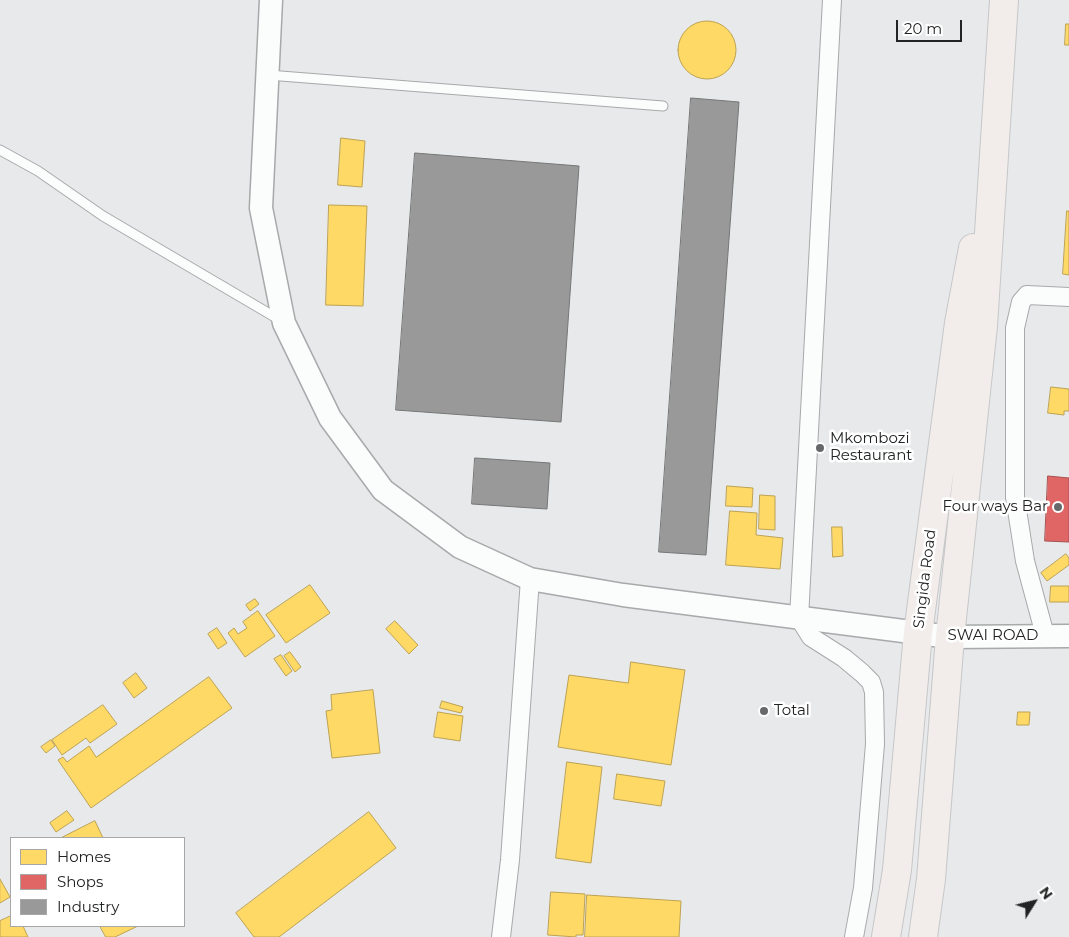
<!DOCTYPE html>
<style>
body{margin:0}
#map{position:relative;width:1069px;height:937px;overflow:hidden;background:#e7e9eb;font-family:Montserrat,sans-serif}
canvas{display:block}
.legend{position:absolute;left:10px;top:837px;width:175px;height:90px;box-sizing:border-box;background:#fff;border:1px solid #a7a7a7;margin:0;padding:6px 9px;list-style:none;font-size:15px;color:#222324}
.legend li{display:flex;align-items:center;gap:10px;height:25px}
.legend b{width:25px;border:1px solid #a7a7a7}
.north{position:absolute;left:1009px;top:877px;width:50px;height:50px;-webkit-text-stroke:4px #fff;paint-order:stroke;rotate:54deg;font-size:14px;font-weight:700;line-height:20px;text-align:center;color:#222324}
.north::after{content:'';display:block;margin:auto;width:18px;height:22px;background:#222324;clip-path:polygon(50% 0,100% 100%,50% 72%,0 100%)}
.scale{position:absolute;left:896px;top:20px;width:66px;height:22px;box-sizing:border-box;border:2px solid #222324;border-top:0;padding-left:6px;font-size:15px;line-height:18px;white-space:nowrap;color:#222324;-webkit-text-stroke:4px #fff;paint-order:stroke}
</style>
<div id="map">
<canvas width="1069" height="937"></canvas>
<ul class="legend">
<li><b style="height:14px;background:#ffd966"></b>Homes</li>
<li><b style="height:14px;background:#e06666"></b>Shops</li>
<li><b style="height:14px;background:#999"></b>Industry</li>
</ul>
<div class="north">N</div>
<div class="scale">20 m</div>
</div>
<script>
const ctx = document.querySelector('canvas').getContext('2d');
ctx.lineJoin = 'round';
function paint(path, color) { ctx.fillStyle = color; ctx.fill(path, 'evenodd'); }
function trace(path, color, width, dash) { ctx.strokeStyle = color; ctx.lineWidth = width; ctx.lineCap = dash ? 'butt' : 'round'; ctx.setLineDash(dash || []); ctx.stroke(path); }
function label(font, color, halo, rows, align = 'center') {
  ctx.font = font + ' Montserrat,sans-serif'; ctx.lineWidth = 5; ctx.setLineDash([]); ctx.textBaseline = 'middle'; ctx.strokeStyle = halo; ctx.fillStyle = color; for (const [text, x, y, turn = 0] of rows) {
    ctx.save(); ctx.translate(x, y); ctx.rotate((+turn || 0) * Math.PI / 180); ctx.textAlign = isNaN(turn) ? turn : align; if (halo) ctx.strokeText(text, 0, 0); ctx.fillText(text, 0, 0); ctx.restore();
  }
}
const homes = new Path2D(`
 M678 50a29 29 0 1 1 58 0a29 29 0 1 1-58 0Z
 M 1066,24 L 1069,24 L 1069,45 L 1065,45 Z
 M 341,138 L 365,141 L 362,187 L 338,185 Z
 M 329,205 L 367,206 L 363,306 L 326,305 Z
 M 1067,211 L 1069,211 L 1069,275 L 1063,274 Z
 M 1051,387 L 1069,389 L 1069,411 L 1064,411 L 1064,415 L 1048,413 Z
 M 727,486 L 753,488 L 752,507 L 726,506 Z
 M 760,495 L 775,496 L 775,530 L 759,529 Z
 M 730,511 L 757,513 L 756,535 L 783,538 L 780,569 L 726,565 Z
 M 832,527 L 842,527 L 843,556 L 833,557 Z
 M 1066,554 L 1069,558 L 1069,565 L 1047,581 L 1041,573 Z
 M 310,585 L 330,613 L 286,643 L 266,615 Z
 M 1051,586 L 1069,586 L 1069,602 L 1050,602 Z
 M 255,599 L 259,604 L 250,611 L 246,605 Z
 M 258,611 L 275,636 L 245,657 L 228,633 L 234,628 L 238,634 L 247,628 L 243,622 Z
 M 395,621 L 418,645 L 409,654 L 386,629 Z
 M 217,628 L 227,643 L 218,649 L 208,634 Z
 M 290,652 L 301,667 L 295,672 L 284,656 Z
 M 281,655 L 292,671 L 286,676 L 274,659 Z
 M 631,662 L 685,670 L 671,765 L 558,747 L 569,675 L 628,683 Z
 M 136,673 L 147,688 L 134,698 L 123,683 Z
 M 209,677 L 232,708 L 91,808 L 58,760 L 63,757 L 67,762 L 89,746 L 96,757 Z
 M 373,690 L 380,753 L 332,758 L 326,711 L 332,710 L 331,695 Z
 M 442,701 L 463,707 L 461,713 L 440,708 Z
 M 103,705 L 117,724 L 90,743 L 86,738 L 62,755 L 52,740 Z
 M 438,712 L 463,716 L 460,741 L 434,737 Z
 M 1018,712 L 1030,712 L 1029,725 L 1017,725 Z
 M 51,740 L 55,746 L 46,753 L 41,747 Z
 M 567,762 L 602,767 L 591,863 L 556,858 Z
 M 617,774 L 665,781 L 661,806 L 614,799 Z
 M 67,811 L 74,820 L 56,832 L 50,823 Z
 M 369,812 L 396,848 L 279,937 L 254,937 L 236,913 Z
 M 95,821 L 103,838 L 61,838 Z
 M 0,879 L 10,897 L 0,903 Z
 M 551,892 L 585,894 L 583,935 L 576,935 L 576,937 L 548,935 Z
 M 587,895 L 681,901 L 679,937 L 585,937 Z
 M 11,916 L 11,926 L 23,926 L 28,937 L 0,937 L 0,921 Z
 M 100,926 L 138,926 L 115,937 L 106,937 Z`);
const shops = new Path2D(`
 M 1048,476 L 1069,478 L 1069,542 L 1045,541 Z`);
const industry = new Path2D(`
 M 691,98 L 739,102 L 706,555 L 659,552 Z
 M 415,153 L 579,166 L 561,422 L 396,410 Z
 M 475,458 L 550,463 L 547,509 L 472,504 Z`);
const service = new Path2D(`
 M 268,75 L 663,106
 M 0,150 L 38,171 L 103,216 L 280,320`);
const minor = new Path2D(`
 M 832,0 L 799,618 L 811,637 L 844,658 L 862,673 L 871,682 L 874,692 L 875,744 L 863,888 L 854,937
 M 1045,635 L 1025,561 L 1015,497 L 1015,328 L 1021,302 L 1027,295 L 1069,297
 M 501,937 L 510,860 L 530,579`);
const tertiary = new Path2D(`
 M 271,0 L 261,208 L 284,323 L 330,418 L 383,490 L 460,547 L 530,579 L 623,595 L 950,637 L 1069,636`);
const trunk = new Path2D(`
 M 886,937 L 897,870 L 918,633 L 959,323 L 973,248
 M 923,937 L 931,879 L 950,637 L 983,326 L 1004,0`);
const markers = [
 [820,448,5,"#67686a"],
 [1058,507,5,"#67686a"],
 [764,711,5,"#67686a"]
];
const poiNames = [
 ["Mkombozi",830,439],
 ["Restaurant",830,456],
 ["Four ways Bar",1048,507,"right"],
 ["Total",774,711]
];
const streetNames = [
 ["Singida Road",925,579,-83],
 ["SWAI ROAD",993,636]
];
paint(homes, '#ffd966');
trace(homes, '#bda252', 1);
paint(shops, '#e06666');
trace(shops, '#a75252', 1);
paint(industry, '#999');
trace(industry, '#757676', 1);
trace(service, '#a7a9aa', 11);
trace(minor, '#a7a9aa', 20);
trace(tertiary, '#a7a9aa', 25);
trace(trunk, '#c6c7c8', 30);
trace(service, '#fbfcfc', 9);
trace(minor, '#fbfcfc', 18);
trace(tertiary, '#fbfcfc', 22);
trace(trunk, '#f2edeb', 28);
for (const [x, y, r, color] of markers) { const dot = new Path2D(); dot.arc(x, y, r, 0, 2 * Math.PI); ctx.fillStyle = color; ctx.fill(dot); trace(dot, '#fff', 2); }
label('15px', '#222324', '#fff', poiNames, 'left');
label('15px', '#222324', '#fff', streetNames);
</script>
